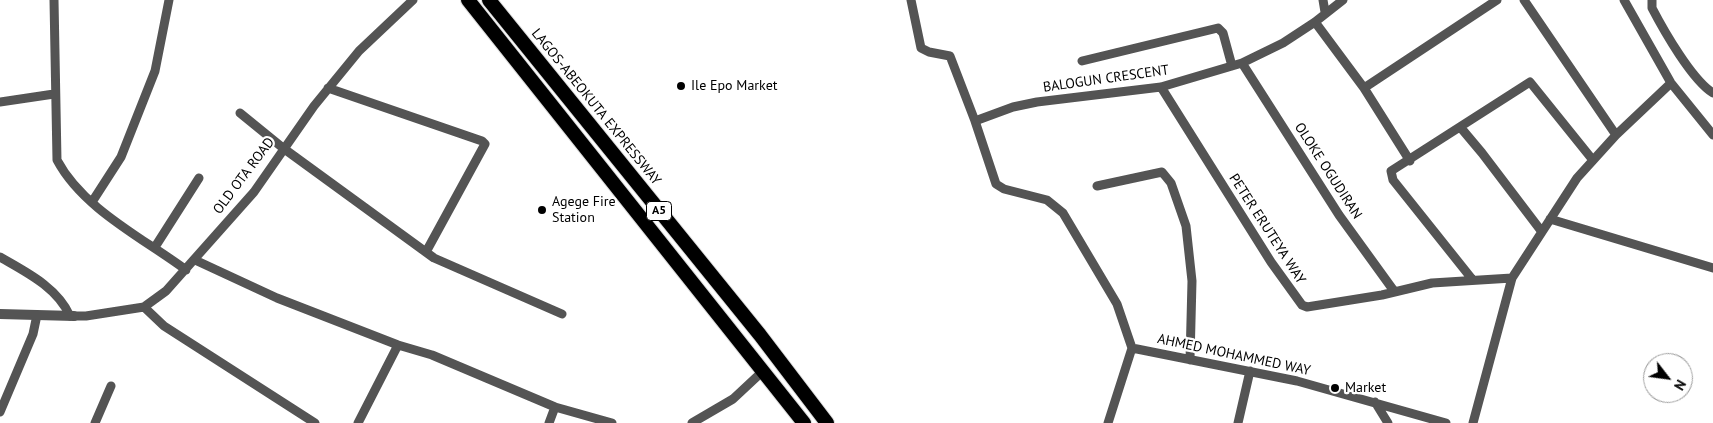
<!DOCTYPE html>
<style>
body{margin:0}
#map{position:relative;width:1713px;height:423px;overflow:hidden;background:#fff;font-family:"PT Sans",sans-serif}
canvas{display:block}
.north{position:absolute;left:1643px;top:353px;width:50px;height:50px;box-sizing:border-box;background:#fff;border:1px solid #999;border-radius:50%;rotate:120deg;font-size:14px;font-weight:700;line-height:20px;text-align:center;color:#000}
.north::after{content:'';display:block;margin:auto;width:18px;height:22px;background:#000;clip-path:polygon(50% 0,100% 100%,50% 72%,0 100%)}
</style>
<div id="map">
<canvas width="1713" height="423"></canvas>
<div class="north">N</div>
</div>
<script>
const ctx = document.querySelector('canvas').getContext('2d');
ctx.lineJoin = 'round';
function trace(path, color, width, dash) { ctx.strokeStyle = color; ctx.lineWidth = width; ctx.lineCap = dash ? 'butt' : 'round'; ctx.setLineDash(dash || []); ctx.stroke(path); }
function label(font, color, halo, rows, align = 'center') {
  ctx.font = font + ' "PT Sans",sans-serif'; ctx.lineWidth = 4.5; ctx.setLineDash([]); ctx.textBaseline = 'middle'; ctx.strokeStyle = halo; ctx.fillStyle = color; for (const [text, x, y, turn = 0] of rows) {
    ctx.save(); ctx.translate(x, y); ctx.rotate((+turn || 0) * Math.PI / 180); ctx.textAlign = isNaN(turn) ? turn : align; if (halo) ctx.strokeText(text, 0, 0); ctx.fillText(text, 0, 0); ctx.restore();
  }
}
const minor = new Path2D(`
 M 54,0 L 57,160 C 83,209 143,238 186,270
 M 911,0 L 921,48 L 929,52 L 950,56 L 975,121 L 996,184 L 1004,189 L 1047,200 L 1063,213 L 1117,304 L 1132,348
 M 1323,0 L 1325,12
 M 1524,0 L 1616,135
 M 1624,0 L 1671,83 L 1713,135
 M 1652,0 L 1652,8 C 1664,31 1692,80 1713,93
 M 1315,22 L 1364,88 L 1410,161
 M 1082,61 L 1218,28 L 1223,33 L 1232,66
 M 1242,63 L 1339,215 L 1394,291
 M 1161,87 L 1271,262 L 1302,305 L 1307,307 L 1382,295 L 1432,283 L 1512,278
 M 328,88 L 482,141 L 485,144 L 426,252
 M 1364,88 L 1497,0
 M 0,102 L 54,94
 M 240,113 L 283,148 L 434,258 L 562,314
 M 975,121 L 1013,107 L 1037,102 L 1161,87 L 1242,63 L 1283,43 L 1315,22 L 1343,0
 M 1461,128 L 1482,153 L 1542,232
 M 1097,186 L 1162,172 L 1171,183 L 1186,226 L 1192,281 L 1190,360
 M 92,202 L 121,157 L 155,71 L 169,0
 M 1550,219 L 1713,268
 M 155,247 L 199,178
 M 0,257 C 26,272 57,287 70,316
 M 195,260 L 277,298 L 398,345 L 432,355 L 555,407 L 612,423
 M 1472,279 L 1393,180 L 1391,171 L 1530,82 L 1592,159
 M 144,307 L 164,326 L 315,423
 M 74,316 L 86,316 L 144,307 L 166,291 L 254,192 L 314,106 L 359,51 L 413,0
 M 1132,348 L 1297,381 L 1446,423
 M 1375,402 L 1388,423
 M 0,412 L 33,334 L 37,315
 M 95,423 L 111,386
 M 358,423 L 398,345
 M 549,423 L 555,407
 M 692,423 L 733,399 L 763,371
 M 1108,423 L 1132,348
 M 1238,423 L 1250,371
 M 1473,423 L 1512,278 L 1577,178 L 1616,135 L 1671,83`);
const tertiary = new Path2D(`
 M 0,314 L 74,316`);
const trunk = new Path2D(`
 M 468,0 L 804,423
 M 489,0 L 760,335 L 827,423`);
const markers = [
 [681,86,5,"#000"],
 [542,210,5,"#000"],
 [1335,388,5,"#000"]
];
const shields = [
 [659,211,25]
];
const shieldNames = [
 ["A5",659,211]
];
const streetNames = [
 ["BALOGUN CRESCENT",1106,79,-8],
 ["LAGOS-ABEOKUTA EXPRESSWAY",596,107,51],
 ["OLOKE OGUDIRAN",1328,171,57],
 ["OLD OTA ROAD",244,176,-53],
 ["PETER ERUTEYA WAY",1267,229,57],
 ["AHMED MOHAMMED WAY",1234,355,12]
];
const poiNames = [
 ["Ile Epo Market",691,86],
 ["Agege Fire",552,202],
 ["Station",552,218],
 ["Market",1345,388]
];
trace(trunk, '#dbdbdb', 16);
trace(minor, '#545454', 9);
trace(tertiary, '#545454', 10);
trace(trunk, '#000', 14);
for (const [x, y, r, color] of markers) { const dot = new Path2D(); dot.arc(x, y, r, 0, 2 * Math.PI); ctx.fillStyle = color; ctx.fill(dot); trace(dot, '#fff', 2); }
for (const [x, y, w] of shields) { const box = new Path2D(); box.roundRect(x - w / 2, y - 9.5, w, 19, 4); ctx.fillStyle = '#fff'; ctx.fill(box); trace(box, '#000', 1); }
label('bold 12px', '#000', null, shieldNames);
label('14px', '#000', '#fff', streetNames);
label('14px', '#000', '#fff', poiNames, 'left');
</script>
